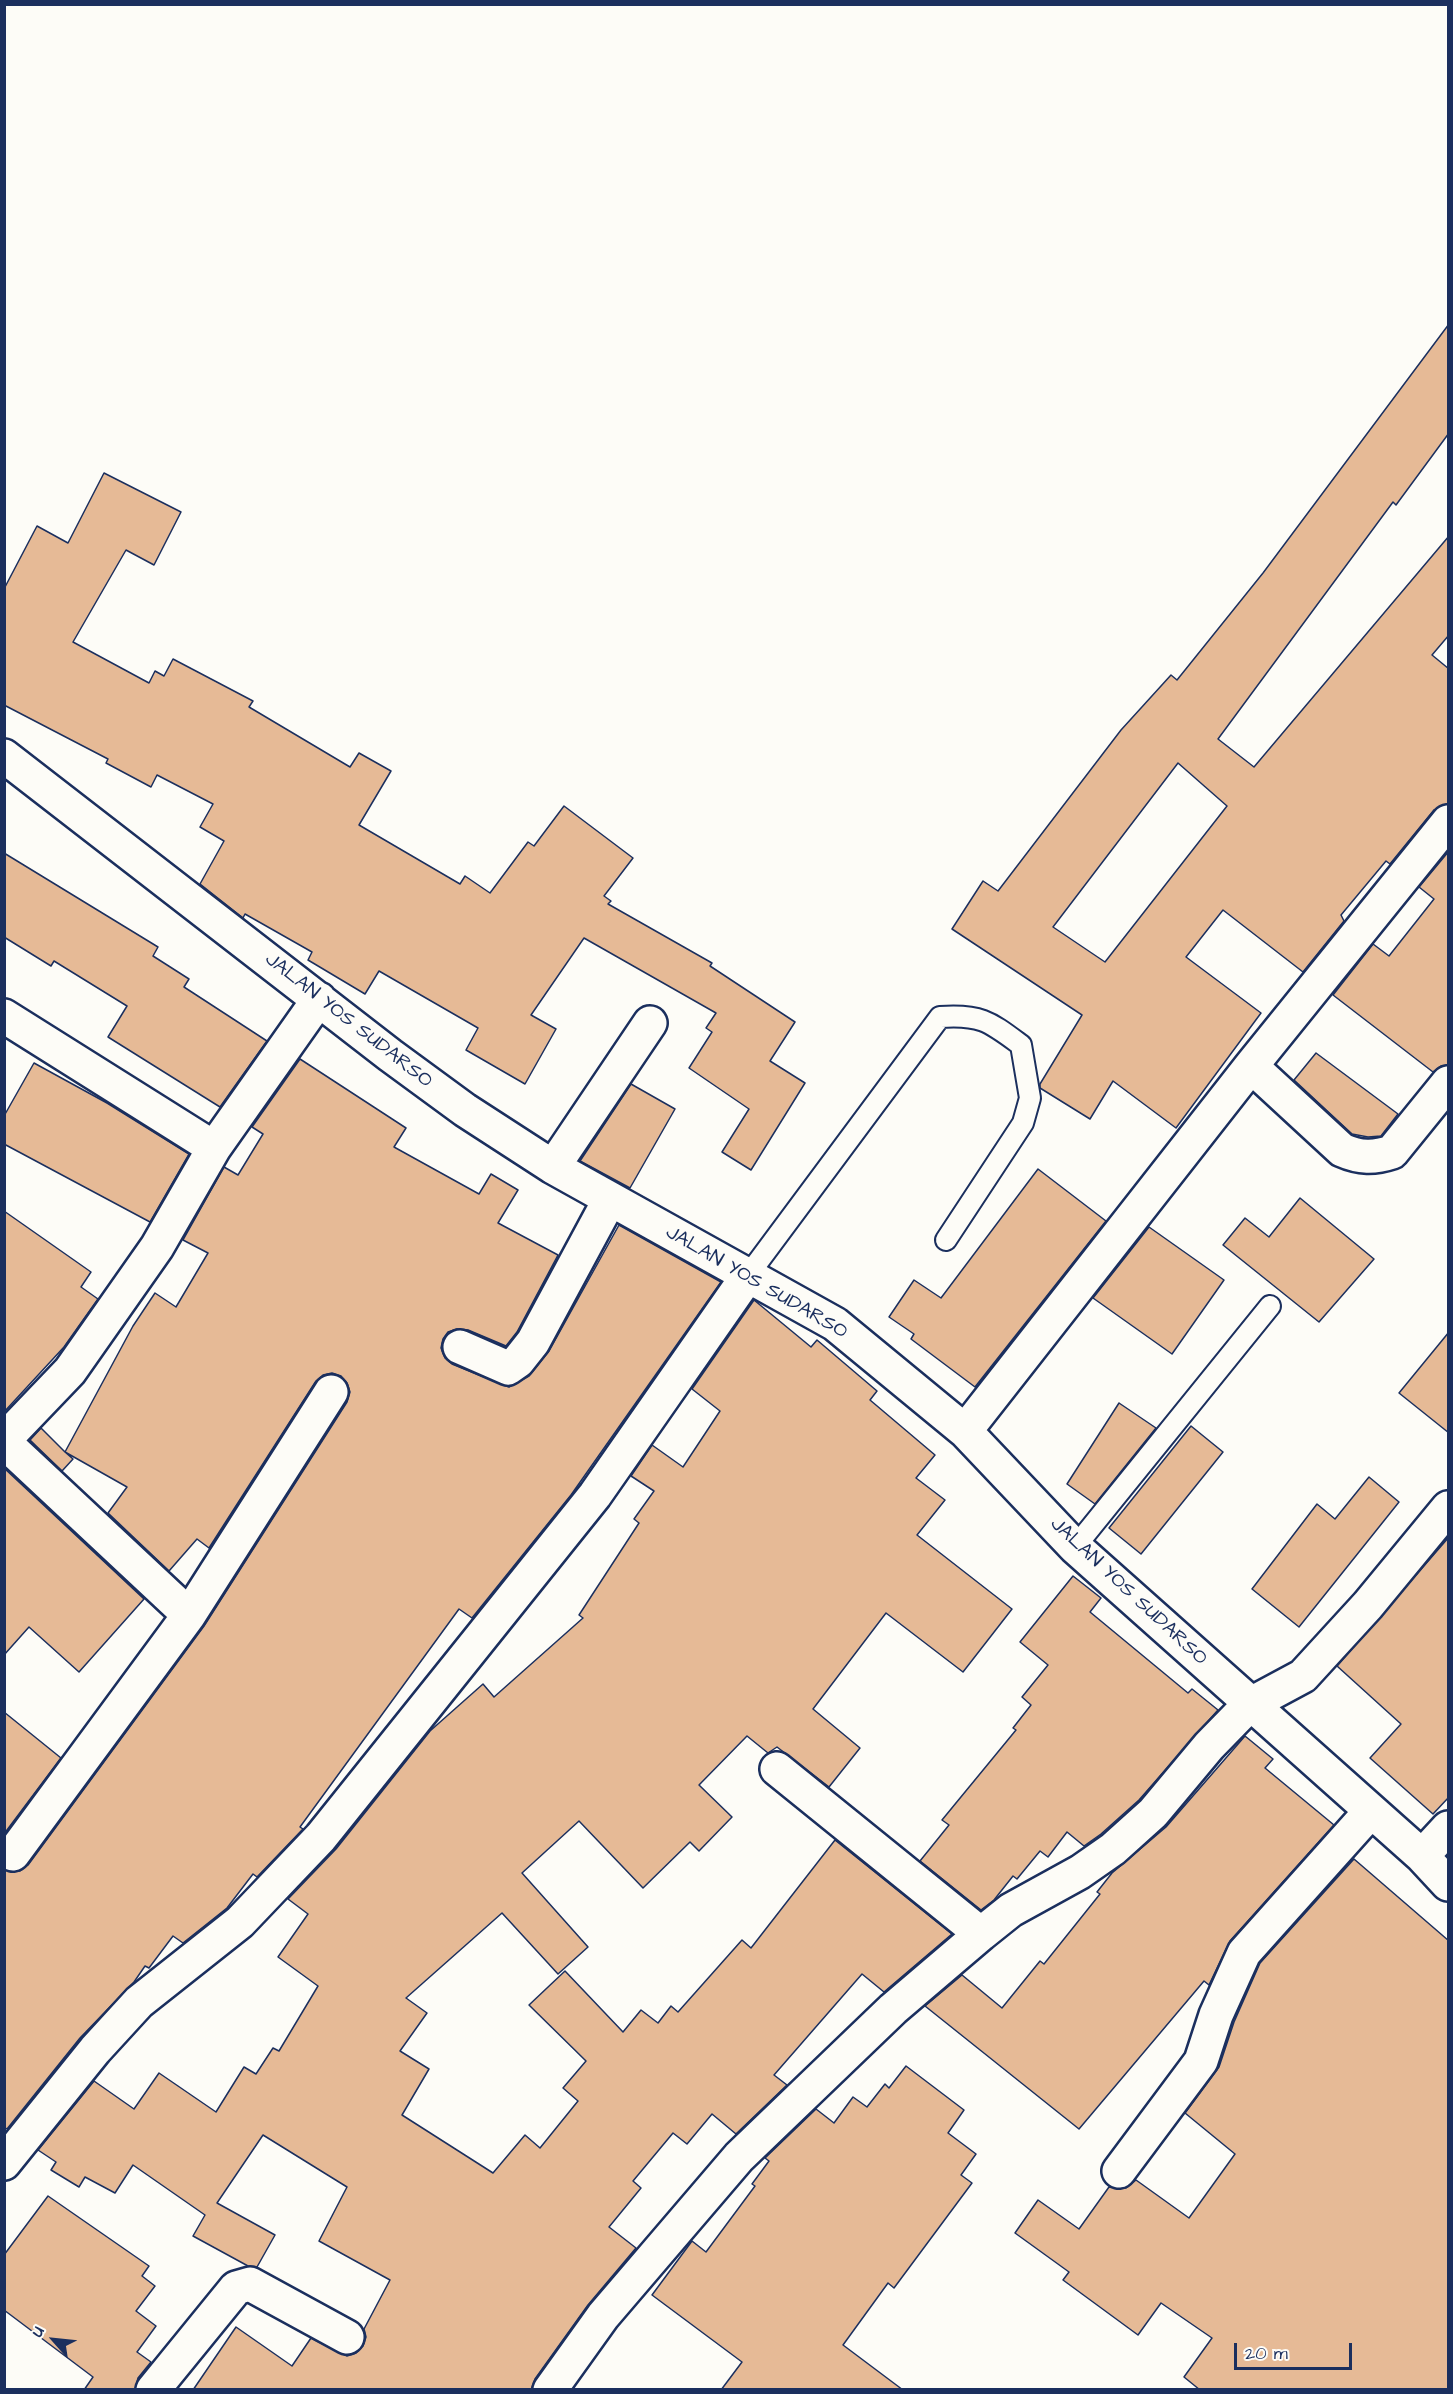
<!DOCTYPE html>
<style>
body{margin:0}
#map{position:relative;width:1453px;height:2394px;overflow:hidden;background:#fdfcf7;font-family:"Architects Daughter",sans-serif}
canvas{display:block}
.frame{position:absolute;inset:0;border:6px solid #1b2f5e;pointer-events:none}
.north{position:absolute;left:24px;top:2310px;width:60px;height:60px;-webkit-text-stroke:4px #fdfcf7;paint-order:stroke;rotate:297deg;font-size:16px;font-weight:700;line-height:24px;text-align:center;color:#1b2f5e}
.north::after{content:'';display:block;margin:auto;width:21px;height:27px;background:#1b2f5e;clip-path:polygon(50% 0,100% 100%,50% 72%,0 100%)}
.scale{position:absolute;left:1234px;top:2343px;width:118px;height:27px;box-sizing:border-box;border:3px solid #1b2f5e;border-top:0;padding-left:8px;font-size:18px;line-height:21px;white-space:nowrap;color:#1b2f5e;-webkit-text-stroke:4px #fdfcf7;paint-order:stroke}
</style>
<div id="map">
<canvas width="1453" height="2394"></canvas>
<div class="frame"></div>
<div class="north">U</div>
<div class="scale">20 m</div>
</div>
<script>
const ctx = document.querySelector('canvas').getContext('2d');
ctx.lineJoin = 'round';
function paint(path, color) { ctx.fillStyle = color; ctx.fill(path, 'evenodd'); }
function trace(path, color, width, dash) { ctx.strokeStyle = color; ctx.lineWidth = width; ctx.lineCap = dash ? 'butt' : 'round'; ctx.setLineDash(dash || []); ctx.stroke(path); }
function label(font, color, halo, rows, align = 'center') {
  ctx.font = font + ' "Architects Daughter",sans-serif'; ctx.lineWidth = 4.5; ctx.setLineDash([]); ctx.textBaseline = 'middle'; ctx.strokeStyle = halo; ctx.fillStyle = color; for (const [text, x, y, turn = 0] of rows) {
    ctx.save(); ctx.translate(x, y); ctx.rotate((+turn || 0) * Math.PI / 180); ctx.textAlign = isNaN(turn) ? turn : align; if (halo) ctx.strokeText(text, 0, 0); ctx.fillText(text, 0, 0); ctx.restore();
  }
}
const building = new Path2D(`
 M 1449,324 L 1449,433 L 1396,505 L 1393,502 L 1218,739 L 1254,767 L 1449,536 L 1449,635 L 1432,655 L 1449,669 L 1449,804 L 1434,810 L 1390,864 L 1386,861 L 1341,915 L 1344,921 L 1303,972 L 1223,910 L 1186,957 L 1261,1013 L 1176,1128 L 1113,1081 L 1090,1119 L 1040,1088 L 1040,1084 L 1082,1015 L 952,929 L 983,881 L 998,891 L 1121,730 L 1171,675 L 1177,680 L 1263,573 ZM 1178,763 L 1227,806 L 1105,962 L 1053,927 Z
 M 104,473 L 181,512 L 154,565 L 126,550 L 73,642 L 149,683 L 155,671 L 164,676 L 173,659 L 253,701 L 249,707 L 350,767 L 359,753 L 391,771 L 359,825 L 460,884 L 465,876 L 490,893 L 528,842 L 534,846 L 564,806 L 633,858 L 604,896 L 611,901 L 608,904 L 712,963 L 710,966 L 795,1022 L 770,1061 L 805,1083 L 751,1170 L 722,1152 L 749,1109 L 689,1068 L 712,1032 L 706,1028 L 716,1013 L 584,938 L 531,1015 L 556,1029 L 525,1084 L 466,1050 L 478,1028 L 379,971 L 365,994 L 308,960 L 312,952 L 245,914 L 243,918 L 200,884 L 224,841 L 200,827 L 213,804 L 157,775 L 151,787 L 106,763 L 108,759 L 4,705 L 5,587 L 37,526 L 68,543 Z
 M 1449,851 L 1449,1065 L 1441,1066 L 1433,1072 L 1333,995 L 1373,944 L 1389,956 L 1434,899 L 1419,887 Z
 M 4,853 L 158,947 L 153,956 L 189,979 L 184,987 L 267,1041 L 220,1107 L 108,1037 L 127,1006 L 54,961 L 51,966 L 4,937 Z
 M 1316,1053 L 1398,1114 L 1381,1136 L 1368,1137 L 1352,1134 L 1294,1080 Z
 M 300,1059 L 406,1128 L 394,1147 L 479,1194 L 491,1174 L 518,1190 L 498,1223 L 558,1255 L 517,1332 L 506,1346 L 468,1330 L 457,1329 L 448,1332 L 443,1339 L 441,1348 L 445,1358 L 452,1364 L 509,1387 L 529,1376 L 549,1351 L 619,1225 L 721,1282 L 571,1495 L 472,1618 L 459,1609 L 300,1827 L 303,1829 L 257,1877 L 253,1874 L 227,1908 L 183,1943 L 173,1936 L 149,1968 L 145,1966 L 134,1982 L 80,2038 L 7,2129 L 4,2127 L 4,1870 L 20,1871 L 28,1865 L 204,1626 L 347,1402 L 350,1392 L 347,1383 L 341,1376 L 332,1373 L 323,1375 L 316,1381 L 209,1548 L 197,1539 L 169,1571 L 108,1513 L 127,1487 L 65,1452 L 73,1459 L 62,1471 L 30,1440 L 41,1428 L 65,1452 L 133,1326 L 155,1293 L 176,1307 L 208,1253 L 183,1240 L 224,1167 L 238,1175 L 263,1134 L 252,1127 Z
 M 34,1063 L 107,1103 L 189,1154 L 150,1222 L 4,1144 L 4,1116 Z
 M 631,1084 L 675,1109 L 630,1188 L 580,1161 Z
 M 1038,1169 L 1106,1221 L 975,1387 L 911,1339 L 914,1334 L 889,1317 L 914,1280 L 941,1298 Z
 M 1300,1198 L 1374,1259 L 1319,1322 L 1223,1245 L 1245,1218 L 1269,1237 Z
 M 4,1211 L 91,1272 L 81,1287 L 98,1299 L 64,1347 L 4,1412 Z
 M 1149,1227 L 1224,1280 L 1172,1354 L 1093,1298 Z
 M 754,1300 L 811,1347 L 817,1340 L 877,1391 L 870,1400 L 935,1455 L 916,1478 L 945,1500 L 917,1535 L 1012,1609 L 963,1672 L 886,1613 L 813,1709 L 860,1748 L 829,1787 L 777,1747 L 768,1753 L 747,1736 L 699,1785 L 732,1817 L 699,1851 L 690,1842 L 643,1888 L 579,1821 L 522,1873 L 588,1947 L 558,1974 L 502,1913 L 406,1998 L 427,2013 L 400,2051 L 429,2069 L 402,2115 L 493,2173 L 525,2135 L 540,2148 L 578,2101 L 563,2088 L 586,2061 L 529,2005 L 565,1971 L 623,2032 L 641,2010 L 658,2023 L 671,2006 L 678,2012 L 742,1940 L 751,1948 L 835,1840 L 952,1934 L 884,1992 L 862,1974 L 774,2075 L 787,2085 L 736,2134 L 712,2114 L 687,2144 L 673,2133 L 633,2181 L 641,2188 L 609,2227 L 636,2248 L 588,2305 L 535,2379 L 531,2390 L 193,2390 L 236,2327 L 292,2366 L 311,2338 L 347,2356 L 356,2353 L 363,2346 L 366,2337 L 364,2329 L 390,2280 L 319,2241 L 347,2187 L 263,2135 L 217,2203 L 275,2235 L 257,2267 L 248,2266 L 193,2236 L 205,2215 L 133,2165 L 115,2193 L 85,2177 L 79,2187 L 51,2170 L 56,2162 L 38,2150 L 94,2081 L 134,2109 L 159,2073 L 216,2112 L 244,2067 L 256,2074 L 273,2048 L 279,2051 L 318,1986 L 278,1957 L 308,1914 L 288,1899 L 336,1849 L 430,1731 L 483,1684 L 494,1697 L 583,1618 L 579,1615 L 639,1523 L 634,1519 L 654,1491 L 631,1476 L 652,1445 L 683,1467 L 720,1411 L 692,1389 Z
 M 1449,1332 L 1449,1433 L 1399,1393 Z
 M 1119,1403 L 1156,1428 L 1095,1504 L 1067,1484 Z
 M 1191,1426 L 1223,1452 L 1141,1554 L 1109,1528 Z
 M 4,1468 L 144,1599 L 79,1672 L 29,1627 L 4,1655 Z
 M 1369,1477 L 1399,1502 L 1299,1627 L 1252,1589 L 1317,1504 L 1335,1519 Z
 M 1449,1537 L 1449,1797 L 1433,1814 L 1370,1758 L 1401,1724 L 1337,1666 Z
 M 1073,1576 L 1101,1598 L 1090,1612 L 1188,1693 L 1192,1689 L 1218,1710 L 1139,1800 L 1101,1834 L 1084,1846 L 1067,1832 L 1048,1857 L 1040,1851 L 1017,1879 L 1013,1876 L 994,1900 L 981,1910 L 920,1861 L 949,1825 L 942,1820 L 1016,1730 L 1013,1728 L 1031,1705 L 1022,1697 L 1048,1665 L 1020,1642 Z
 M 4,1712 L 61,1758 L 4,1834 Z
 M 1245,1736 L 1273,1759 L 1265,1768 L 1334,1825 L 1230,1941 L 1209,1985 L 1204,1981 L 1079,2129 L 925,2006 L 962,1975 L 1002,2008 L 1040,1961 L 1044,1964 L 1100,1894 L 1097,1892 L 1112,1873 L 1166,1827 Z
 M 1354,1859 L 1449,1941 L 1449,2390 L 1200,2390 L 1184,2377 L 1212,2338 L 1161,2303 L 1138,2335 L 1063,2280 L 1069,2272 L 1015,2233 L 1038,2200 L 1079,2229 L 1109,2187 L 1126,2188 L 1136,2180 L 1189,2218 L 1235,2154 L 1185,2113 L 1219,2067 L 1234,2022 L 1260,1963 Z
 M 906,2066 L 964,2110 L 948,2133 L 976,2154 L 961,2175 L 972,2183 L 894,2288 L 888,2283 L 843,2345 L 903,2390 L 721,2390 L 742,2362 L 652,2295 L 692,2241 L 706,2252 L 755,2186 L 752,2184 L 769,2161 L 765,2158 L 816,2109 L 834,2123 L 853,2097 L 867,2107 L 885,2084 L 889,2088 Z
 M 48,2196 L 149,2266 L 142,2276 L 155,2286 L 136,2311 L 156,2326 L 137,2352 L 151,2362 L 138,2378 L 135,2390 L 84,2390 L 93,2377 L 4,2310 L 4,2255 Z`);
const service = new Path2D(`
 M 749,1274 L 940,1017 C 981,1014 990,1022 1021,1045 L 1030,1098 L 1023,1123 L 946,1240
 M 1075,1547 L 1270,1306`);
const minor = new Path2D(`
 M 4,756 L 390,1055 L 465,1110 L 553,1167 L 835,1324 L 965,1431 L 1075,1547 L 1422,1856 L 1448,1884
 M 4,1016 L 214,1148
 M 1251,1066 L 1342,1150 C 1360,1158 1374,1158 1392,1152 L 1448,1083
 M 553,1167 L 650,1023
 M 460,1347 L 508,1368 L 518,1361 L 533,1342 L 610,1199
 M 965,1431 L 1251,1066 L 1448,822
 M 4,1440 L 70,1371 L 157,1247 L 214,1148 L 319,999
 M 4,1442 L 189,1615 L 331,1392
 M 777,1769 L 981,1934
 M 13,1854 L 189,1615
 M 1422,1856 L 1448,1828
 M 4,2163 L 95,2050 L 139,2002 L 240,1922 L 321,1837 L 595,1495 L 749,1274
 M 1119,2171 L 1201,2061 L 1216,2015 L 1244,1953 L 1371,1811
 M 153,2390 L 236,2288 L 250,2284 L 347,2337
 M 550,2390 L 603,2316 L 739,2157 L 893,2009 L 981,1934 L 1011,1910 L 1080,1872 L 1113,1849 L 1153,1813 L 1209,1746 L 1249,1705 L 1303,1676 L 1368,1605 L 1448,1508`);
const streetNames = [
 ["JALAN YOS SUDARSO",348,1021,38],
 ["JALAN YOS SUDARSO",756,1283,30],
 ["JALAN YOS SUDARSO",1128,1592,43]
];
paint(building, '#e6ba96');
trace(building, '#1b2f5e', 1.5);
trace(service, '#1b2f5e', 24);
trace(minor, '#1b2f5e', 38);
trace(service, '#fdfcf7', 20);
trace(minor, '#fdfcf7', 33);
label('20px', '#1b2f5e', '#fdfcf7', streetNames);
</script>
